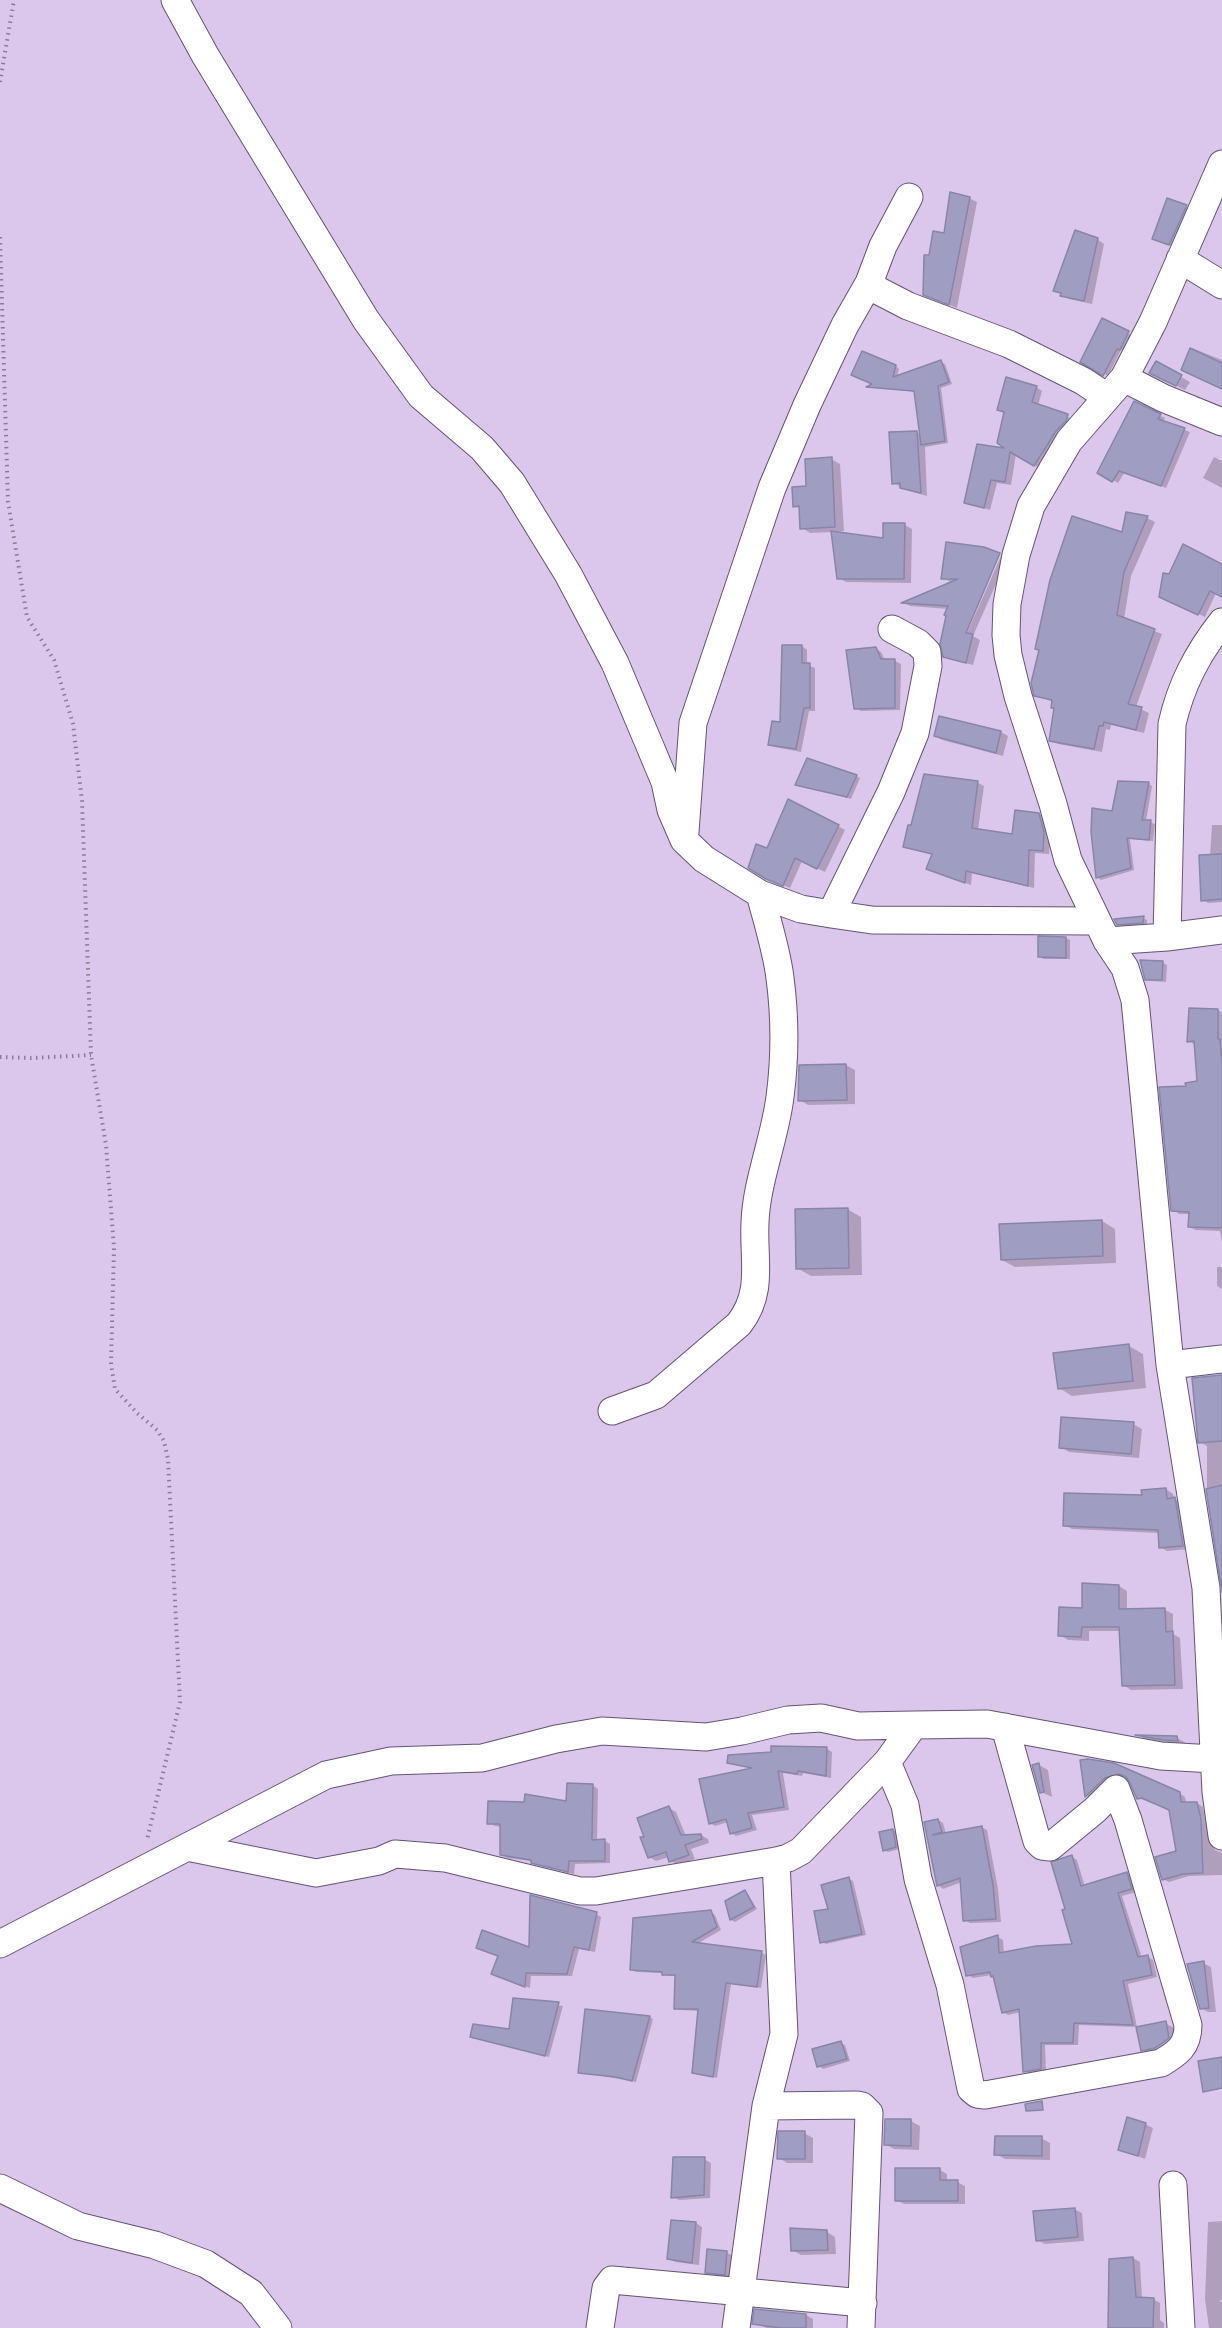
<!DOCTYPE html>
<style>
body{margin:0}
canvas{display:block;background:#dbc7ec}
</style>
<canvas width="1222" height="2328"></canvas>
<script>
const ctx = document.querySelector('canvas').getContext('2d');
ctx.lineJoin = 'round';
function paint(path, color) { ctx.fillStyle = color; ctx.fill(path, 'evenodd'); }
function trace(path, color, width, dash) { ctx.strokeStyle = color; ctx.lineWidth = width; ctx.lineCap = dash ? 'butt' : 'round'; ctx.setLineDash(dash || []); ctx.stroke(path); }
const shadow = new Path2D(`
 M 969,198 L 977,202 L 957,308 L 932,298 L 930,257 Z
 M 1186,207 L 1195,212 L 1178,249 L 1154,238 Z
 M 1097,239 L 1104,244 L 1092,304 L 1069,299 L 1054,290 Z
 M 1103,320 L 1132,335 L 1124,351 L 1121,350 L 1108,376 L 1082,361 Z
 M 1192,348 L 1222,360 L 1222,388 L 1183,369 Z
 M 941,362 L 945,364 L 952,384 L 941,388 L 948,443 L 925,447 L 927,496 L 909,491 L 893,483 L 917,432 L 921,435 L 916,392 L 869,387 L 896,366 L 899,369 L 897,377 Z
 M 1156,363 L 1190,382 L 1185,390 L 1159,377 Z
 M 1036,387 L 1042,391 L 1038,406 L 1073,419 L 1041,469 L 1016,454 L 1011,485 L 997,483 L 990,510 L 965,502 L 1011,450 L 1006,413 L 999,409 Z
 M 1135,403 L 1165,418 L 1163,422 L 1190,432 L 1166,488 L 1125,472 L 1118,483 L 1099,472 Z
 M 1214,457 L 1222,461 L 1222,488 L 1203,478 Z
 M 831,459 L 840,464 L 844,531 L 834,532 L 884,540 L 905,525 L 912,529 L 911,583 L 846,582 L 839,578 L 833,532 L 810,533 L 802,528 L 801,509 L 794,506 Z
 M 1147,518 L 1155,522 L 1131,576 L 1124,619 L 1162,634 L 1136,707 L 1149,713 L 1144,733 L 1111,725 L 1110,730 L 1106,729 L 1102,752 L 1058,744 L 1051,740 L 1056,709 L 1053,702 L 1036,695 L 1123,534 Z
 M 983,548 L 961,639 L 964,640 L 1001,556 L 1007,559 L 973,636 L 980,640 L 973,665 L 952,660 L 944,656 L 948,609 L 910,606 L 904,603 L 952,583 L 943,578 Z
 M 1222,566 L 1222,596 L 1216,593 L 1205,617 L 1167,599 Z
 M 802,646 L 807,650 L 807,665 L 815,668 L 815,711 L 809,711 L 801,752 L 775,747 L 769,744 L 781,724 Z
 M 875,648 L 881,652 L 885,660 L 895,661 L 901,664 L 900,710 L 861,711 L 855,708 Z
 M 940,718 L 1001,732 L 1008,736 L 1003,756 L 942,740 L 935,736 Z
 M 856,776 L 860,778 L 851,799 L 797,784 Z
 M 925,776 L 978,783 L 984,786 L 978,830 L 1013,836 L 1039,814 L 1045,818 L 1050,836 L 1049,854 L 1035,853 L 1034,888 L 972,873 L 971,885 L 934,872 L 933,855 L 904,846 L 912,827 Z
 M 1119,783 L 1149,784 L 1152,786 L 1146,821 L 1155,824 L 1153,841 L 1130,839 L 1134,870 L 1101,880 L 1097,877 Z
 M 1212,825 L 1222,825 L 1222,902 L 1208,903 L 1203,900 L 1210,856 Z
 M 838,826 L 845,830 L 825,872 L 802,861 L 790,888 L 775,882 L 767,850 Z
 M 1143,918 L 1147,920 L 1147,924 L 1122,926 L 1118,924 Z
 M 1040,938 L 1066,938 L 1070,940 L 1070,959 L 1043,959 L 1040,956 Z
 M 1163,963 L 1167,965 L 1166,982 L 1151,981 L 1146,979 Z
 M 1218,1010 L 1222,1013 L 1222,1242 L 1220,1231 L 1196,1230 L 1189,1227 L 1190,1214 L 1179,1214 L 1173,1210 L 1187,1087 L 1199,1082 L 1195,1045 L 1189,1041 Z
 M 846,1065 L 855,1070 L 855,1104 L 808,1105 L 800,1100 Z
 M 847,1209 L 861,1217 L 862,1275 L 811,1276 L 797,1268 Z
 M 1102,1221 L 1115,1229 L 1116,1263 L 1015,1267 L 1002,1260 Z
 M 1217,1267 L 1222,1267 L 1222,1289 L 1217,1286 Z
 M 1129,1346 L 1143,1354 L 1146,1388 L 1072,1396 L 1059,1388 Z
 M 1222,1375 L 1222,1568 L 1207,1489 L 1207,1446 L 1200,1442 Z
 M 1133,1424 L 1142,1429 L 1139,1458 L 1069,1452 L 1061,1447 Z
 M 1166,1489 L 1173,1494 L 1174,1499 L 1182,1503 L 1190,1549 L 1167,1551 L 1160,1547 L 1159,1533 L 1072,1529 L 1064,1525 Z
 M 1119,1586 L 1127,1591 L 1127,1610 L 1165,1610 L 1173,1614 L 1173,1634 L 1180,1638 L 1183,1689 L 1131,1690 L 1123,1685 L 1121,1631 L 1089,1631 L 1089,1641 L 1068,1640 L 1060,1635 L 1083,1609 Z
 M 1141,1737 L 1177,1738 L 1186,1743 L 1186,1745 L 1145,1739 Z
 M 772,1748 L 827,1749 L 832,1752 L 831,1778 L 803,1773 L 802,1776 L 783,1773 L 789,1810 L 752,1815 L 757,1830 L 736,1836 L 731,1833 L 728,1822 L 715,1826 L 710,1823 L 754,1769 L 729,1762 L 772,1754 Z
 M 1081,1761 L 1179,1793 L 1185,1797 L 1186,1803 L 1197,1803 L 1203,1807 L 1208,1835 L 1211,1837 L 1215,1850 L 1222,1853 L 1222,1875 L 1189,1876 L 1169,1882 L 1163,1879 L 1178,1852 L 1170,1810 L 1138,1798 L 1132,1782 L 1125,1776 L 1111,1780 L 1092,1799 L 1087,1796 Z
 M 1039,1765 L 1048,1770 L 1052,1797 L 1041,1792 Z
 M 592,1785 L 598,1789 L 597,1841 L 605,1841 L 610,1844 L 610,1863 L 575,1864 L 574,1874 L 538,1865 L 531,1861 L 507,1858 L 501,1854 L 502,1827 L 495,1826 L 489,1823 L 567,1803 Z
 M 669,1808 L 676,1812 L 686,1836 L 701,1835 L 708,1839 L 709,1843 L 691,1849 L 695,1859 L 678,1865 L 671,1861 L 669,1857 L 656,1861 L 649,1857 Z
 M 938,1820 L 943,1823 L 946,1834 L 981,1827 L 987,1830 L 998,1889 L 1001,1922 L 970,1923 L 965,1920 L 962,1882 L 943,1889 L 938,1885 L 926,1823 Z
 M 893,1830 L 897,1832 L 900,1849 L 888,1852 L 884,1850 Z
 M 1072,1857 L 1077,1860 L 1085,1887 L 1127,1873 L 1132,1876 L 1136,1892 L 1122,1896 L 1142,1958 L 1148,1957 L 1153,1960 L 1157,1977 L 1128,1984 L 1137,2027 L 1079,2025 L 1078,2045 L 1045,2045 L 1046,2071 L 1030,2074 L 1025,2071 L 1021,2012 L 1008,2015 L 1003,2012 L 995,1978 L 992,1975 L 973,1978 L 968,1975 L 998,1937 L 1003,1940 L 1004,1954 L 1074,1946 L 1066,1910 Z
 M 849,1879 L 853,1881 L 866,1935 L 826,1944 L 822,1942 L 830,1910 Z
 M 745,1892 L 748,1894 L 757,1909 L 735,1922 L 731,1920 L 727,1902 Z
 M 710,1912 L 715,1915 L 721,1930 L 697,1944 L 762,1953 L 766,1955 L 761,1988 L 731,1984 L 717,2078 L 694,2072 L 699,2011 L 681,2010 L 676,2008 L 676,1976 L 668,1976 L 663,1973 L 636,1972 L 632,1969 Z
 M 596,1914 L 601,1917 L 595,1952 L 579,1949 L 572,1976 L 531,1976 L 530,1988 L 499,1977 L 500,1957 L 478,1948 L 531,1949 Z
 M 1203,1963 L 1211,1967 L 1216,2012 L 1208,2012 L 1201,2008 Z
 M 514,1999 L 563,2006 L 549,2057 L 476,2038 L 511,2031 Z
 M 649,2017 L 653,2019 L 636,2082 L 579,2072 Z
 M 1165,2023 L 1174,2028 L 1177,2042 L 1151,2055 L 1143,2050 Z
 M 841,2043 L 845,2045 L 850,2061 L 823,2069 L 819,2066 Z
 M 911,2121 L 920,2126 L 919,2150 L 894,2149 L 885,2144 Z
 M 1145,2124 L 1153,2128 L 1145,2159 L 1120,2149 Z
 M 804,2133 L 813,2138 L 813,2163 L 787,2163 L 779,2158 Z
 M 1041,2138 L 1050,2143 L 1050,2160 L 1005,2159 L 996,2154 Z
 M 704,2159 L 711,2163 L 710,2198 L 679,2200 L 673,2197 Z
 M 940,2170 L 947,2174 L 947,2182 L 957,2182 L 965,2186 L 965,2204 L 904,2204 L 896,2200 Z
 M 1074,2209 L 1082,2213 L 1084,2241 L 1045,2244 L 1037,2240 Z
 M 1222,2221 L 1222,2300 L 1219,2301 L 1222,2302 L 1222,2328 L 1209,2328 L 1205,2299 L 1208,2222 Z
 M 696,2223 L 702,2227 L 699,2265 L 675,2262 L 668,2258 Z
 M 827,2232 L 835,2237 L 836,2254 L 801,2255 L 792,2250 Z
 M 726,2252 L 735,2257 L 733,2279 L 715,2277 L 707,2272 Z
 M 1133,2258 L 1140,2262 L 1142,2299 L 1153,2299 L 1160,2303 L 1160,2320 L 1164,2323 L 1164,2328 L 1110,2328 Z
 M 806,2315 L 813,2319 L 813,2328 L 767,2328 L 754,2323 Z`);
const building = new Path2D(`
 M 950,192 L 970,197 L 949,305 L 923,295 L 924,255 L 929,255 L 933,231 L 944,233 Z
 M 1167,198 L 1187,205 L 1169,245 L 1152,239 Z
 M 1075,230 L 1098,238 L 1084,301 L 1060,296 L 1061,293 L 1053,291 Z
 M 1102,318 L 1129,331 L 1120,350 L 1117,349 L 1103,376 L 1080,362 Z
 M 1190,348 L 1222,363 L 1222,389 L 1181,370 Z
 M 862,351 L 896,365 L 893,377 L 941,360 L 949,382 L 938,386 L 945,441 L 921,445 L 914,391 L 866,387 L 872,384 L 851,375 Z
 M 1156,361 L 1182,375 L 1176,386 L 1149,373 Z
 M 1006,377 L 1037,386 L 1032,402 L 1068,414 L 1066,421 L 1056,431 L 1034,466 L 1010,452 L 1005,482 L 991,480 L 984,508 L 964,503 L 977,444 L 1004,448 L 997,443 L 1004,412 L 997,410 Z
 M 1134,401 L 1161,414 L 1158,419 L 1185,428 L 1161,486 L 1119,471 L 1112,482 L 1097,473 Z
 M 917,431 L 921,493 L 900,488 L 900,483 L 892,484 L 889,432 Z
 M 832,457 L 835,527 L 800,529 L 799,506 L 793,507 L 792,487 L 806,486 L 805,459 Z
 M 1126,512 L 1148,516 L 1124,572 L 1117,615 L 1155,629 L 1128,704 L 1142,707 L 1136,730 L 1104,722 L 1103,726 L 1099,726 L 1094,749 L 1049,741 L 1054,708 L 1051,708 L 1052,700 L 1034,696 L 1031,683 L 1039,650 L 1035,649 L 1050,580 L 1072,516 L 1122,532 Z
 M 883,523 L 905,523 L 904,579 L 837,579 L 831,531 L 883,538 Z
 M 946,542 L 984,547 L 1000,553 L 966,633 L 973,634 L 966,663 L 943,657 L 940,644 L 946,616 L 944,615 L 948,606 L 901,603 L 958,579 L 941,579 Z
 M 1183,544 L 1222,564 L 1222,597 L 1210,591 L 1198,615 L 1159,597 L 1163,573 L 1169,574 Z
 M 782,645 L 802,645 L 802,663 L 810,663 L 810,708 L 804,708 L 796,749 L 768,745 L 772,721 L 780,722 Z
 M 876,647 L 881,659 L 895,659 L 895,708 L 854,709 L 846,650 Z
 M 939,716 L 1001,731 L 996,753 L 934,736 Z
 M 807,758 L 857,775 L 847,797 L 795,785 Z
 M 924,774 L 978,781 L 972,828 L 1012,834 L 1015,810 L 1039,813 L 1044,832 L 1043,851 L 1029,850 L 1028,886 L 966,871 L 965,883 L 926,869 L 932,854 L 903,847 L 908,825 L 911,825 Z
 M 1118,781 L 1149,782 L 1142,820 L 1151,820 L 1149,840 L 1127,838 L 1131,868 L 1096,878 L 1091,832 L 1092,808 L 1112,811 Z
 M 788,799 L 839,825 L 817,869 L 795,858 L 783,886 L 766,879 L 748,868 L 756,844 L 767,848 Z
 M 1222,854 L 1222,899 L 1201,901 L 1199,855 Z
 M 1144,916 L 1143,923 L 1117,925 L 1114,919 Z
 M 1038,936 L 1066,937 L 1066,958 L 1038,957 Z
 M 1140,960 L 1163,961 L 1162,980 L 1145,980 Z
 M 1189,1008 L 1218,1009 L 1218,1039 L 1220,1039 L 1222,1064 L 1222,1228 L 1188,1227 L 1189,1212 L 1171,1211 L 1159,1087 L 1186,1086 L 1185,1083 L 1197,1081 L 1194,1041 L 1187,1042 Z
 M 846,1064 L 847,1100 L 798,1101 L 799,1065 Z
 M 848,1208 L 849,1268 L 796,1269 L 795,1209 Z
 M 1102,1220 L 1103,1256 L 1001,1260 L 999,1224 Z
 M 1129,1344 L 1133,1381 L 1058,1389 L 1053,1353 Z
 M 1222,1375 L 1222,1441 L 1198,1443 L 1192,1378 Z
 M 1061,1417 L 1134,1422 L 1131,1454 L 1059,1448 Z
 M 1222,1485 L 1222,1592 L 1206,1489 Z
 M 1166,1488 L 1167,1499 L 1175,1497 L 1183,1546 L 1159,1548 L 1158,1530 L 1063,1526 L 1064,1493 L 1142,1495 L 1141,1490 Z
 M 1082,1583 L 1119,1585 L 1119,1609 L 1165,1608 L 1166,1632 L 1173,1631 L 1175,1685 L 1122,1686 L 1119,1627 L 1082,1627 L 1081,1637 L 1058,1636 L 1059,1607 L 1082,1608 Z
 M 1135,1735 L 1177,1736 L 1178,1741 L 1163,1740 Z
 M 771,1746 L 827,1747 L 826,1776 L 798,1771 L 797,1774 L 778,1771 L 784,1807 L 748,1813 L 752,1828 L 730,1834 L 726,1819 L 709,1824 L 699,1779 L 752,1768 L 727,1763 L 728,1755 L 771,1752 Z
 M 1088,1759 L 1114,1763 L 1180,1792 L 1181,1802 L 1197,1802 L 1201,1819 L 1203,1873 L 1183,1874 L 1162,1880 L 1155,1857 L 1176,1851 L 1169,1810 L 1142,1798 L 1137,1799 L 1130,1783 L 1126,1777 L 1119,1774 L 1105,1778 L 1085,1797 L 1080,1760 Z
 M 1039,1763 L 1044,1792 L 1040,1793 L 1032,1765 Z
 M 567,1783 L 593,1784 L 592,1840 L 605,1839 L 605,1861 L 569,1861 L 568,1872 L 531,1863 L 531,1860 L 500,1855 L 500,1824 L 487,1824 L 488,1801 L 524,1802 L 525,1794 L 566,1801 Z
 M 669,1806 L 681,1835 L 701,1834 L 702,1839 L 685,1845 L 689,1855 L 669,1862 L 666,1852 L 648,1858 L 640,1837 L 644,1837 L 637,1818 Z
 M 938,1819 L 942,1832 L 933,1835 L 982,1826 L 993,1885 L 996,1919 L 963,1921 L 960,1878 L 937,1886 L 924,1822 Z
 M 893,1829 L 896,1847 L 883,1851 L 879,1832 Z
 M 1072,1855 L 1081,1886 L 1127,1872 L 1132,1889 L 1118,1893 L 1138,1957 L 1148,1955 L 1152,1975 L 1123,1981 L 1133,2025 L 1074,2023 L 1073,2043 L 1041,2043 L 1041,2069 L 1023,2072 L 1019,2009 L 1002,2013 L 993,1976 L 991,1977 L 990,1972 L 966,1976 L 960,1947 L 998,1935 L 999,1953 L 1036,1946 L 1072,1944 L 1062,1910 L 1065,1909 L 1051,1862 Z
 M 849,1877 L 862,1934 L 820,1943 L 814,1911 L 828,1909 L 821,1885 Z
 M 745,1890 L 754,1907 L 730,1920 L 725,1901 Z
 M 530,1895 L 597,1912 L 589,1950 L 574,1947 L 567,1974 L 526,1973 L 525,1987 L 491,1974 L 498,1956 L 476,1948 L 482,1930 L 529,1947 Z
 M 711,1910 L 717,1927 L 692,1942 L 762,1951 L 757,1987 L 726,1983 L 713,2077 L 692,2073 L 698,2009 L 674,2009 L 675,1975 L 662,1975 L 662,1972 L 630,1970 L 633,1918 Z
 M 1204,1961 L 1209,2008 L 1200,2009 L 1187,1964 Z
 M 513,1998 L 559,2002 L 545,2056 L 470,2037 L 473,2024 L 509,2029 Z
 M 585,2009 L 650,2016 L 632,2081 L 616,2077 L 578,2073 Z
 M 1166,2021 L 1169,2038 L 1155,2048 L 1141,2051 L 1136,2027 Z
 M 841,2041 L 847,2059 L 817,2067 L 812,2049 Z
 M 1222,2057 L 1222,2088 L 1203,2092 L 1198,2061 Z
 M 1042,2101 L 1043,2110 L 1026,2111 L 1025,2104 Z
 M 1127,2117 L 1146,2123 L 1138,2156 L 1118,2150 Z
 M 885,2119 L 911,2119 L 911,2146 L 884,2145 Z
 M 778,2131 L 805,2131 L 805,2159 L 777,2159 Z
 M 995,2136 L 1042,2136 L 1042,2156 L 994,2155 Z
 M 673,2157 L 705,2157 L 704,2195 L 671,2198 Z
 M 895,2168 L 940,2168 L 940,2180 L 958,2180 L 958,2201 L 895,2201 Z
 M 1075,2208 L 1078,2237 L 1036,2241 L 1033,2211 Z
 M 671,2220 L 696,2222 L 692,2263 L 667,2259 Z
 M 790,2228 L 827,2230 L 828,2250 L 791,2251 Z
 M 707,2249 L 727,2251 L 725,2275 L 705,2273 Z
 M 1133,2257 L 1136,2297 L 1154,2298 L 1153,2328 L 1108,2328 L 1109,2259 Z
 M 754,2309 L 806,2314 L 806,2328 L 781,2328 L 752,2324 Z`);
const path = new Path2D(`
 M 0,82 L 14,0
 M 0,237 L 8,502 L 27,617 L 54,660 L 73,724 L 82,801 L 91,1055 L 106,1145 L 114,1248 L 111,1364 L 115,1389 L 137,1413 L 157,1430 L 164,1441 L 168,1459 L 180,1702 L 147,1840
 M 0,1057 L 31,1058 L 91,1055`);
const minor = new Path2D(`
 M 175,0 L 205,55 L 366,320 L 421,396 L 482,448 L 512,483 L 568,574 L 615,663 L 665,782 L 671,810 L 684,840 L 704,859 L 760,894 L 801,909 L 831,914 L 872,920 L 1097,921
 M 1222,164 L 1153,322 L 1124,378 L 1069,441 L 1031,506 L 1016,555 L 1007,604 L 1006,635 L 1008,655 L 1018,696 L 1053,804 L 1068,860 L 1107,941 L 1125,968 L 1135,1000 L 1170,1365 L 1206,1588 L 1216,1792 L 1222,1836
 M 1180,259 L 1222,285
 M 869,283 L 879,291 L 908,306 L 1009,344 L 1083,381 L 1107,397
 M 1124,378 L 1163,398 L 1222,422
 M 685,832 L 693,723 L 772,488 L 807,405 L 845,325 L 869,283 L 883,246 L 909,197
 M 831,914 L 891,792 L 915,733 L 928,666 L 927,652 L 918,643 L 892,629
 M 1167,937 L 1172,724 C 1181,685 1197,654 1222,622
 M 1107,941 L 1167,937 L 1222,930
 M 1170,1365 L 1222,1359
 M 612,1411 L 656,1395 L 739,1324 C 764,1292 753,1260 755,1223 C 756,1183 775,1138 780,1097 C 785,1059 785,1016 780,978 C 777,952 767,920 760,894
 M 887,1762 L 905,1805 L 918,1879 L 950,1985 L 971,2089 L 977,2094 L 985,2095 L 1161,2063 C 1178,2053 1188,2046 1188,2025 L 1128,1820 L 1116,1789 L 1095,1810 L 1050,1847 L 1042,1846 L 1037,1841 L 1005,1727
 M 187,1847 L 316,1873 L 379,1861 L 395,1854 L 445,1858 L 580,1891 L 596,1891 L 776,1861 L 788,1858 L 801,1851 L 887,1762 L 914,1725 L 987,1724 L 1161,1756 L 1214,1759
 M 0,1944 L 326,1775 L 391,1761 L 482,1758 L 556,1739 L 602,1731 L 706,1737 L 742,1731 L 788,1720 L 821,1718 L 858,1726 L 914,1725
 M 766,2106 L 857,2105 L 862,2106 L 869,2113 L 861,2328
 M 1173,2185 L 1181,2328
 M 0,2188 L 78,2226 L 155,2245 L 206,2264 L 251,2293 L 278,2328
 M 600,2328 L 606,2288 L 612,2280 L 863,2303
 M 736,2328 L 766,2106 L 784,2034 L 776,1861`);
paint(shadow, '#0003');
paint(building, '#a09dc2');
trace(building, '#8885a9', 1.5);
trace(minor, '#655373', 29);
trace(path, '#8a7c96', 4, [1.5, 4.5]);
trace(minor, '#fff', 27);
</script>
